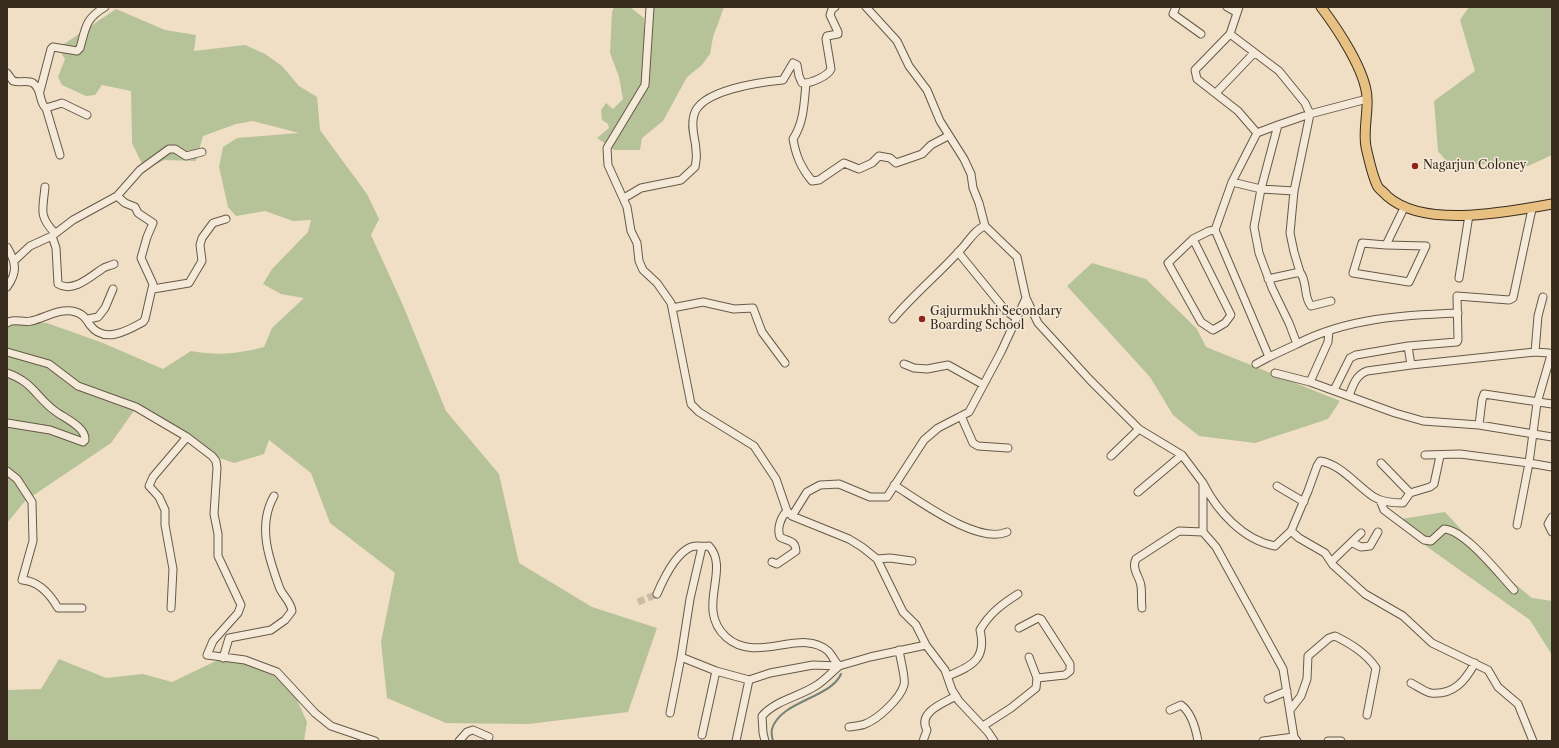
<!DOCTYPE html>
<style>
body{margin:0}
#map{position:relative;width:1559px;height:748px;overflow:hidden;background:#f0dfc4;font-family:"Libre Caslon Text",serif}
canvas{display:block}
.frame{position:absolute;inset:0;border:8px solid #372c1e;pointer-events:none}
</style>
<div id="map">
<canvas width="1559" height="748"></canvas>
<div class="frame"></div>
</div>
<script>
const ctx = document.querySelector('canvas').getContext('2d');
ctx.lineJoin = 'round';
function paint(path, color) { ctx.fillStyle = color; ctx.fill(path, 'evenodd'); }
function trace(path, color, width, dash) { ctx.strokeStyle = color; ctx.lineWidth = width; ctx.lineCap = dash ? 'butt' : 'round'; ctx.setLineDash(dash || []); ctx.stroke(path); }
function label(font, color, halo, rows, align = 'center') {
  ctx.font = font + ' "Libre Caslon Text",serif'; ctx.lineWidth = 3; ctx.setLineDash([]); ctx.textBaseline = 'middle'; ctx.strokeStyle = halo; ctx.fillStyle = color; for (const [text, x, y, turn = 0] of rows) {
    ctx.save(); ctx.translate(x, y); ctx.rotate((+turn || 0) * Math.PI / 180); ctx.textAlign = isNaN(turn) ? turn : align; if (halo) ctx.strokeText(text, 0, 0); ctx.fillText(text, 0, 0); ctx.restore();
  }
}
const green = new Path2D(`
 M 614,7 L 630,7 L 644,18 L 645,37 L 653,7 L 724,7 L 713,37 L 710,54 L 702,65 L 687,77 L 663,121 L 642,138 L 640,150 L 614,150 L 597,138 L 609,128 L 608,124 L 602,120 L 601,110 L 606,103 L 613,109 L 623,99 L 619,77 L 610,53 L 612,12 Z
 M 1469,7 L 1552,7 L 1552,155 L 1528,166 L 1448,163 L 1438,151 L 1434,101 L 1475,71 L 1460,20 Z
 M 116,9 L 165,30 L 196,35 L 194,51 L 245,45 L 265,54 L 282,66 L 299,86 L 317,97 L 320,130 L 367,194 L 379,219 L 371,235 L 402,303 L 446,411 L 499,474 L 519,563 L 592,607 L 657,628 L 628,712 L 528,724 L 446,723 L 387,698 L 381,642 L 395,573 L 330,523 L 311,473 L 269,440 L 264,454 L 234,463 L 214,456 L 136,408 L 111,443 L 25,501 L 7,523 L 7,320 L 47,323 L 103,343 L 163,369 L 191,351 C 219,356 236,354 264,347 L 272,328 L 304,298 L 281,294 L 263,284 L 272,269 L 308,232 L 311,220 L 293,221 L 265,211 L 236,216 L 228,207 L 219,167 L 223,147 L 237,138 L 299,133 L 253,121 L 236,124 L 203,136 L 196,161 L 164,160 L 145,170 L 132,143 L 131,91 L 102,85 L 95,95 L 86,96 L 62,85 L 58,77 L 65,59 L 58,48 Z
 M 1092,263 L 1146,279 L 1197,329 L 1206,347 L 1340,401 L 1328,419 L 1255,443 L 1199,436 L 1173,415 L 1150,377 L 1067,286 Z
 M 1445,512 L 1499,571 L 1532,598 L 1552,601 L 1552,655 L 1530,620 L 1426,546 L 1401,519 Z
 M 59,659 L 106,678 L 143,674 L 172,682 L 216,661 L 241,661 L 283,680 L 297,700 L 307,722 L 304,741 L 7,741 L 7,690 L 41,689 Z`);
const stream = new Path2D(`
 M 773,741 C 772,737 771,732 772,729 C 780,701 831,698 841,674`);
const minorTunnel = new Path2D(`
 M 638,602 L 657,594`);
const minor = new Path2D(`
 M 650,7 L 645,85 L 607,148 L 608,165 L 627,207 L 631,231 L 637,243 L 639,261 L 643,270 L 657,283 L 671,303 L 691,404 L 699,412 L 754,446 L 776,479 L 787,511 L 792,516 L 849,539 L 862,547 L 877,559 L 903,612 L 916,625 L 926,645 L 945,670 L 952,690 L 959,701 L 988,732 L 994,741
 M 866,7 L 897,41 L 909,66 L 927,90 L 940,121 L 964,159 L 971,174 L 973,188 L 979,203 L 985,226 L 1017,257 L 1026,298 L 1038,323 L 1090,380 L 1139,429 L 1182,455 L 1203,483
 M 1176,7 L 1173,14 L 1201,34
 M 1227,7 L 1236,12
 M 1239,7 L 1230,34 L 1279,71 L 1305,103 L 1310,114 L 1294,191
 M 1230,34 L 1195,70 L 1197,79 L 1238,111 L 1257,133
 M 7,73 L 13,81 C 19,83 27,80 33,83 C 43,90 38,102 46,108 L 60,155
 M 806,83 C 804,104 804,122 793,139 C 796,156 801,168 812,181 L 819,180 L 844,163 L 859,169 L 872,163 L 879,156 L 890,158 L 896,163 L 922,154 L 931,145 L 948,136
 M 40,91 L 51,49 L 53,47 L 77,51 L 80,48 C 86,27 85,19 105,7
 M 1216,93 L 1254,53
 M 46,108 L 62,103 L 87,115
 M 1278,125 L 1310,114 L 1367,99
 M 1232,182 L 1257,133 L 1278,125 L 1261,189 L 1294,191 L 1290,233 L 1294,252 L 1300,272 L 1268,279
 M 45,187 C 43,209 38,216 55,233
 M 117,196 L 140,170 L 169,149 L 175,149 L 186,156 L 202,152
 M 624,198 L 641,188 L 681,180 L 695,167 C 696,162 697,156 696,151 C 696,139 690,128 694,115 C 700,90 761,82 783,80 L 793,63 L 797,65 L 799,76 L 802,83 C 810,84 828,76 831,69 L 826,39 L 827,36 L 838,34 L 838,32 L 830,15 L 832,9 L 835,7
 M 52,236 L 56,248 L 58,284 C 73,293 90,277 102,269 C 106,266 110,266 114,264
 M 1193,239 L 1168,263 L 1201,322 L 1213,330 L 1225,323 L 1231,315 L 1193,239 L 1209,231 L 1215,230
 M 1386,245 L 1426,246 L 1409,282 L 1353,273 L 1362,243 L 1386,245 L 1404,208
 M 7,247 C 16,262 18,272 7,287
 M 958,252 L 1006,311 L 1016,318
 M 1300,272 C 1308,283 1303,296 1311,306 L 1331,301
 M 1459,278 L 1469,215
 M 153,289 L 189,283 L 202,261 L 200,245 L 202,238 L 213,223 L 226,219
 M 672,308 L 703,302 L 734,309 L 753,308 L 762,332 L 785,363
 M 88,319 L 98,317 L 105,308 L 113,289
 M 893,319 C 915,293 941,272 963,247 C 969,240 977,228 985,226
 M 7,323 C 13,318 23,323 31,321 C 45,318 57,309 72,311 C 82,313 85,317 90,325 C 104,344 127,331 143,322 L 145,319 L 153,284 L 141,258 L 147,237 L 153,223 L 138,213 L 135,207 L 125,203 L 117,196 L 73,220 L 52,236 L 30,246 L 15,260
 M 1408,346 L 1457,342 L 1458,340 L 1457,296 L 1509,300 L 1513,298 L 1532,209
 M 7,352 L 49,364 L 78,386 L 136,407 L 187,437 L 212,456 L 216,461 L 217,468 L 214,514 L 218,534 L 218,556 L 241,605 L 238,613 L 213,641 L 207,655 L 245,660 L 277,672 L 315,713 L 331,726 L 375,741
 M 1269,357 L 1297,344
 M 904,364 L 914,368 L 927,369 L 948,365 L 982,384
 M 1256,364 L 1269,357 L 1215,230 L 1232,182 L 1261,189 L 1254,227 L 1259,253 L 1272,288 L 1289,323 L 1297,344 C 1347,318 1403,315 1458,313
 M 7,373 C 33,382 36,397 55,411 C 64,418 86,427 85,440 L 83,442 L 50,430 L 7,423
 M 1275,373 L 1310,382 L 1395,413 L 1423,421 L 1479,425
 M 1310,382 L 1328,342 L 1329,331
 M 1334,390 L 1350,358 L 1356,355 L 1408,346 L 1411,365 L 1535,352 L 1538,316 L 1543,297
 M 1349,396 C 1353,385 1356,375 1367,371 L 1411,365
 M 1552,404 L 1484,394 L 1482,400 L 1479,425 L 1552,437
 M 961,416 L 973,443 L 978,446 L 1008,448
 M 1425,455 L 1460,454 L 1529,463 L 1537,403 L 1551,355 L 1549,353 L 1535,352
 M 1111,456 L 1139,429
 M 1381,463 L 1410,493
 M 7,471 L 17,479 L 32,502 L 33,541 L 22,580 C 39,581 50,594 58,608 L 82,608
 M 894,485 C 920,501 978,545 1007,532
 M 1277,486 L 1304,502
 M 1138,492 L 1182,455
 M 1380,500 L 1384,510 L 1424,540 L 1431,541 L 1444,529 C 1465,530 1499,574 1514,590
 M 792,516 L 807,492 L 820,485 L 839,484 L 870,497 L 887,497 L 924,440 L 938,428 L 969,412 L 1001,352 L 1026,298
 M 1552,517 L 1548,524 L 1552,532
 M 1517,525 L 1529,463 L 1552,467
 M 1291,531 L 1308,491 L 1317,466 L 1320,461 C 1341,464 1357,486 1374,497 C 1382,502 1394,503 1403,503 L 1410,493 L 1430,487 L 1434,484 L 1440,456
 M 1353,543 L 1361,547 L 1370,546 L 1378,532
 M 702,547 L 690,599 L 681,657 L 716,671 L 749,680
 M 877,559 L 890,558 L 912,561
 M 772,562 L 777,564 L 796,551 C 795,539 788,542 780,537 C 777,529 780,518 787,511
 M 1331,562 L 1361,533
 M 657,594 C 663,580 676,553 691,547 C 697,545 703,547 709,546 C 731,570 695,608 726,637 C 757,665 801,627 828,651 C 832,655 835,662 839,666 C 832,672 825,680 817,685 C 799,697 776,700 762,716 L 763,733 L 765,741
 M 171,608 L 173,569 L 165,525 L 165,510 L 159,497 L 149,486 L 153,477 L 187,437
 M 1142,608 C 1141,601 1142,593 1141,586 C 1140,577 1131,569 1136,559 L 1179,531 L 1203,532
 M 1019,628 L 1038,618 L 1041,619 L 1070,664 L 1070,671 L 1065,675 L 1037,678
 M 223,658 L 229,638 L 271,630 L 285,620 L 292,611 C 291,602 284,597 280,589 C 269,559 257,526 274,496
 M 948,676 C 972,666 987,659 980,630 C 989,614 1002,604 1018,594
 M 1411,683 C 1417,686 1425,692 1431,693 C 1454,695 1465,681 1475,663
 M 1268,699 L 1287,691
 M 1170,710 L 1181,705 C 1191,712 1196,730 1198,741
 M 1290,710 L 1301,696 L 1307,679 L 1308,656 L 1329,638 L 1335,636 C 1351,644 1366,653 1376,668 L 1367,715
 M 670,713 L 681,657
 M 983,726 L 1011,708 L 1036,688 L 1037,678 L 1029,657
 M 849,727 C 854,726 860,726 865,724 C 878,719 900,699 904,685 C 906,679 900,658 899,650
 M 702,735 L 716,671
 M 459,741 L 467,732 L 473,730 L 489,737
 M 736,741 L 749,680 L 770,673 L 813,665 L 839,666 L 870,657 L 926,645
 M 923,741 L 927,730 C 917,712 944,703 956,696
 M 1263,741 L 1294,737
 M 1297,741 L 1294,737 L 1283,669 L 1216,547 L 1203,532 L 1203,483 C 1217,511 1243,540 1275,546 L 1291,531 L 1299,538 L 1325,553 L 1333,565 L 1365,594 L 1403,616 L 1432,643 L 1488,670 L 1498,687 L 1518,704 L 1533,741
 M 1328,741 L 1341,741`);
const major = new Path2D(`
 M 1321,7 C 1337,28 1366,71 1367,98 C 1368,114 1363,131 1366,147 C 1368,156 1374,180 1378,187 C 1380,190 1385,193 1387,196 C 1424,229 1507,212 1552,204`);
const markers = [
 [1415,166,4,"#8f2418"],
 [922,319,4,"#8f2418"]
];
const poiNames = [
 ["Nagarjun Coloney",1423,166],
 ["Gajurmukhi Secondary",930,312],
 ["Boarding School",930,326]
];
paint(green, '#b6c297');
trace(stream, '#728279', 2);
trace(minorTunnel, '#cbbba3', 7, [7, 3.5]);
trace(minor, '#655948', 9);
trace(major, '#372c1e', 11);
trace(minor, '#f5ead9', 7);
trace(major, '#e8c082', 9);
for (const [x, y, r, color] of markers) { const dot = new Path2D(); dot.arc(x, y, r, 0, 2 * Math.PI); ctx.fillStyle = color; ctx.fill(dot); trace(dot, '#f5ead9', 1.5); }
label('12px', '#372c1e', '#f5ead9', poiNames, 'left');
</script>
